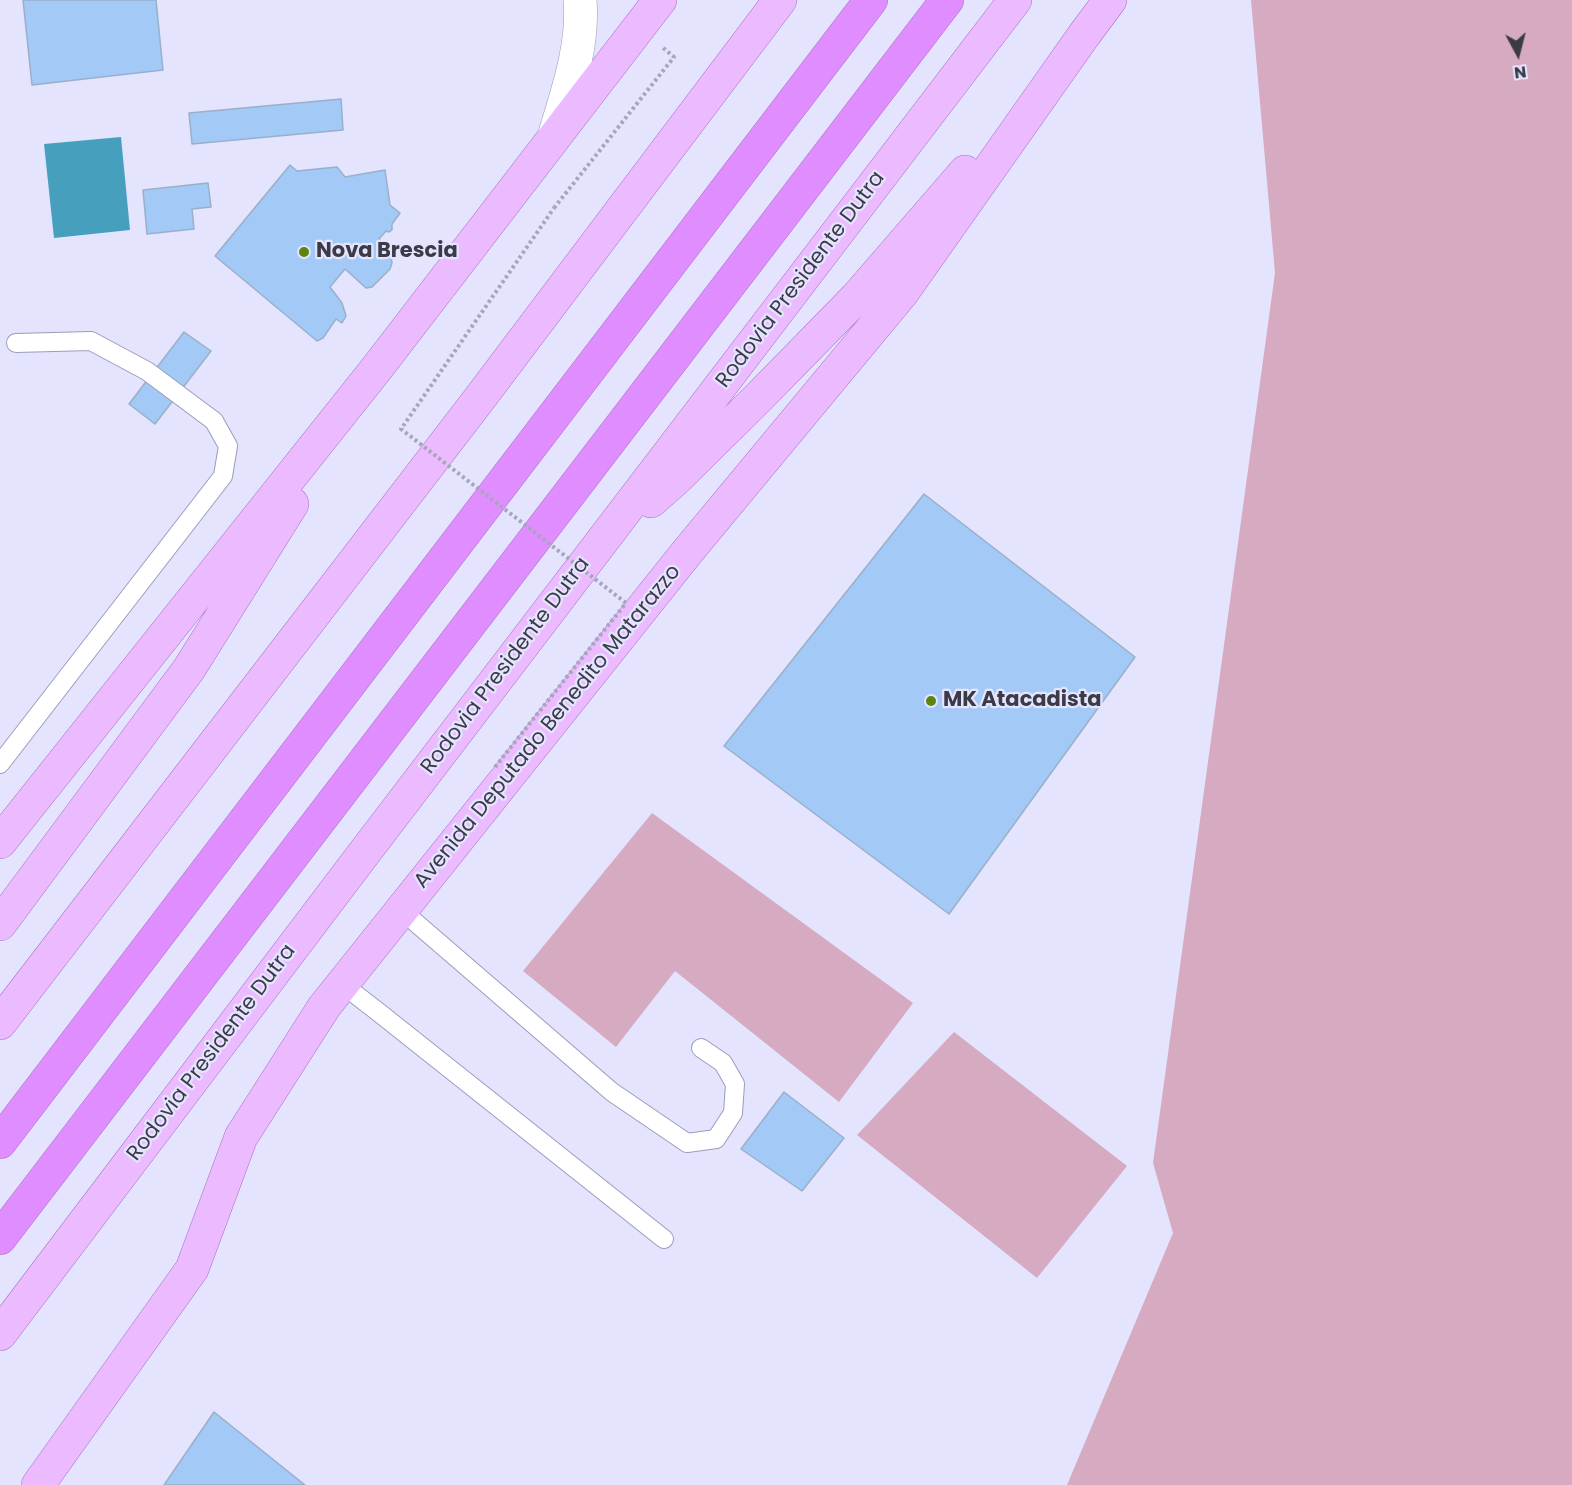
<!DOCTYPE html>
<style>
body{margin:0}
#map{position:relative;width:1572px;height:1485px;overflow:hidden;background:#e4e4ff;font-family:Poppins,sans-serif}
canvas{display:block}
.north{position:absolute;left:1488px;top:24px;width:60px;height:60px;-webkit-text-stroke:4px #e4e4ff;paint-order:stroke;rotate:173deg;font-size:16px;font-weight:700;line-height:24px;text-align:center;color:#3b3b48}
.north::after{content:'';display:block;margin:auto;width:21px;height:27px;background:#3b3b48;clip-path:polygon(50% 0,100% 100%,50% 72%,0 100%)}
</style>
<div id="map">
<canvas width="1572" height="1485"></canvas>
<div class="north">N</div>
</div>
<script>
const ctx = document.querySelector('canvas').getContext('2d');
ctx.lineJoin = 'round';
function paint(path, color) { ctx.fillStyle = color; ctx.fill(path, 'evenodd'); }
function trace(path, color, width, dash) { ctx.strokeStyle = color; ctx.lineWidth = width; ctx.lineCap = dash ? 'butt' : 'round'; ctx.setLineDash(dash || []); ctx.stroke(path); }
function label(font, color, halo, rows, align = 'center') {
  ctx.font = font + ' Poppins,sans-serif'; ctx.lineWidth = 4.5; ctx.setLineDash([]); ctx.textBaseline = 'middle'; ctx.strokeStyle = halo; ctx.fillStyle = color; for (const [text, x, y, turn = 0] of rows) {
    ctx.save(); ctx.translate(x, y); ctx.rotate((+turn || 0) * Math.PI / 180); ctx.textAlign = isNaN(turn) ? turn : align; if (halo) ctx.strokeText(text, 0, 0); ctx.fillText(text, 0, 0); ctx.restore();
  }
}
const green = new Path2D(`
 M 1251,0 L 1572,0 L 1572,1485 L 1067,1485 L 1173,1233 L 1153,1163 L 1275,273 Z
 M 652,813 L 913,1003 L 839,1102 L 675,971 L 616,1047 L 523,971 Z
 M 954,1032 L 1127,1166 L 1037,1278 L 857,1135 Z`);
const water = new Path2D(`
 M 121,137 L 130,230 L 54,238 L 44,144 Z`);
const building = new Path2D(`
 M 23,0 L 156,0 L 163,70 L 32,85 Z
 M 341,99 L 343,130 L 192,144 L 189,113 Z
 M 290,165 L 297,171 L 337,167 L 345,177 L 385,170 L 390,205 L 400,213 L 392,224 L 392,230 L 389,232 L 386,231 L 379,239 L 390,249 L 392,263 L 390,269 L 372,287 L 366,288 L 345,269 L 330,287 L 342,303 L 346,316 L 342,323 L 336,319 L 323,338 L 317,341 L 215,256 Z
 M 208,183 L 211,207 L 192,209 L 194,229 L 147,234 L 143,190 Z
 M 184,332 L 211,351 L 155,424 L 129,404 Z
 M 924,494 L 1135,657 L 949,914 L 724,746 Z
 M 784,1092 L 844,1138 L 802,1191 L 741,1149 Z
 M 214,1412 L 305,1485 L 164,1485 Z`);
const path = new Path2D(`
 M 554,208 L 674,57 L 662,47`);
const lane = new Path2D(`
 M 0,764 L 223,476 L 228,446 L 214,421 L 147,371 L 91,341 L 16,343
 M 401,910 L 612,1092 L 687,1143 L 716,1139 L 733,1113 L 735,1084 L 723,1063 L 701,1048
 M 342,984 L 377,1011 L 664,1239`);
const secondary = new Path2D(`
 M 554,137 C 567,93 584,46 580,0`);
const primary = new Path2D(`
 M 651,501 L 676,479 L 759,397 L 856,298 L 965,172
 M 0,842 L 377,368 L 660,0
 M 0,924 L 189,669 L 292,504
 M 0,1023 L 480,398 L 780,0
 M 0,1334 L 358,861 L 1015,0
 M 38,1485 L 192,1269 L 241,1137 L 324,1007 L 688,551 L 902,293 L 1084,35 L 1110,0`);
const highway = new Path2D(`
 M 0,1142 L 871,0
 M 0,1238 L 947,0`);
const pathBridge = new Path2D(`
 M 495,767 L 626,603 L 401,429 L 554,208`);
const markers = [
 [304,252,6,"#5c850e"],
 [931,701,6,"#5c850e"]
];
const poiNames = [
 ["Nova Brescia",316,252],
 ["MK Atacadista",943,701]
];
const streetNames = [
 ["Rodovia Presidente Dutra",801,280,-53],
 ["Rodovia Presidente Dutra",506,666,-53],
 ["Avenida Deputado Benedito Matarazzo",548,727,-51],
 ["Rodovia Presidente Dutra",212,1053,-53]
];
paint(green, '#d6aac0');
paint(water, '#46a0bd');
paint(building, '#a3c9f6');
trace(building, '#9aafc9', 1.5);
trace(lane, '#9c9cbb', 20);
trace(secondary, '#9c9cbb', 34);
trace(primary, '#a671bf', 34);
trace(highway, '#a671bf', 34);
trace(path, '#a5a5bb', 4, [3, 3]);
trace(lane, '#fff', 18);
trace(secondary, '#fff', 33);
trace(primary, '#ecbbff', 33);
trace(highway, '#e08eff', 33);
trace(pathBridge, '#a5a5bb', 4, [3, 3]);
for (const [x, y, r, color] of markers) { const dot = new Path2D(); dot.arc(x, y, r, 0, 2 * Math.PI); ctx.fillStyle = color; ctx.fill(dot); trace(dot, '#e4e4ff', 2); }
label('bold 21px', '#3b3b48', '#e4e4ff', poiNames, 'left');
label('21px', '#3b3b48', '#e4e4ff', streetNames);
</script>
